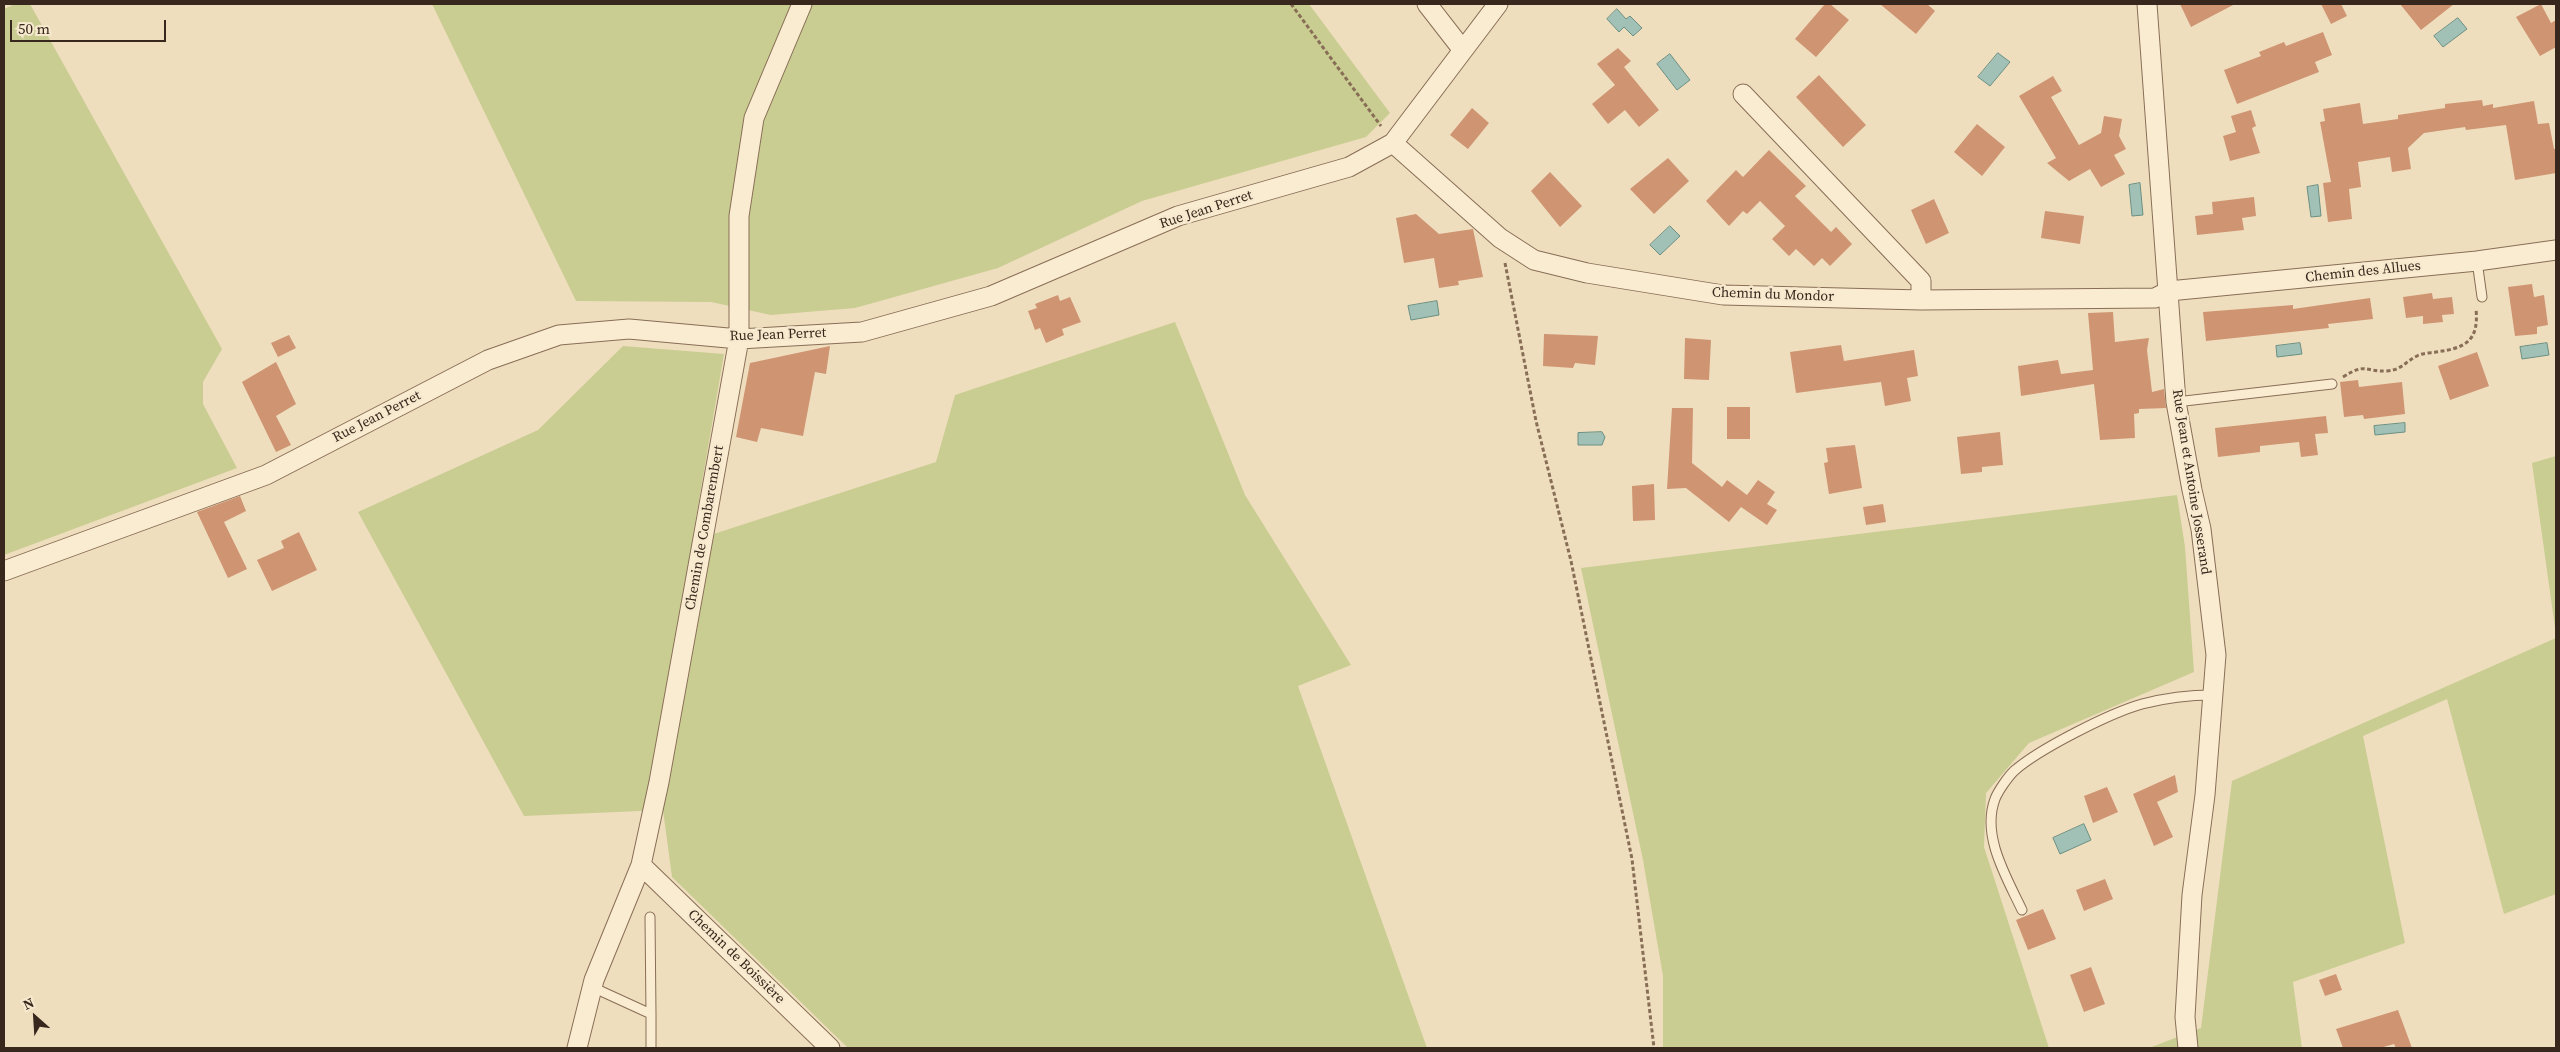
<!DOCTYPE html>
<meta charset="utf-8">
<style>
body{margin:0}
#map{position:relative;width:2560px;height:1052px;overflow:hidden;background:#efdebe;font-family:"Source Serif 4",serif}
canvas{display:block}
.frame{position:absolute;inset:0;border:5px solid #37271c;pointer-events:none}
.north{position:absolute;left:10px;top:992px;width:50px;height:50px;-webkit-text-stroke:4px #f6e9ce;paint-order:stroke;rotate:334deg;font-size:14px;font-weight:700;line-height:20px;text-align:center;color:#37271c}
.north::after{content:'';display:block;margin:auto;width:18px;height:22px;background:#37271c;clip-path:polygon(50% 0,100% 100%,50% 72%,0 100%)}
.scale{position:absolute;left:10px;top:20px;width:156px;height:22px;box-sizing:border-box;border:2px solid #37271c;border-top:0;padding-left:6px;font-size:15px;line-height:18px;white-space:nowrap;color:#37271c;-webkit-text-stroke:4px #f6e9ce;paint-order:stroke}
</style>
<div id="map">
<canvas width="2560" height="1052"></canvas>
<div class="frame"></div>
<div class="north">N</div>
<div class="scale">50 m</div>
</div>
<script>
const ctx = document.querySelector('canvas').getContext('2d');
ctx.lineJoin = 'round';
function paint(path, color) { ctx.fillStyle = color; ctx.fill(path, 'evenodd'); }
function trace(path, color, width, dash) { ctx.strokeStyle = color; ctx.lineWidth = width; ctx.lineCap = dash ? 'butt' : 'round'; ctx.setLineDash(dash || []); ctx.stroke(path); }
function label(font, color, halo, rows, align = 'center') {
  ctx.font = font + ' "Source Serif 4",serif'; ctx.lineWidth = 5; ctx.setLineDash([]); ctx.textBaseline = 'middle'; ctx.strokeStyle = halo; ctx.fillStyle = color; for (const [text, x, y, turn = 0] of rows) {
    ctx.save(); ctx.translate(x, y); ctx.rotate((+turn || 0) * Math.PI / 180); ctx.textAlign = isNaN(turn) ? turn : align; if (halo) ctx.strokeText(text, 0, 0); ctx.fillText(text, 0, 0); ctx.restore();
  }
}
const green = new Path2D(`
 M 15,4 L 30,4 L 222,349 L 203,382 L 203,404 L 237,468 L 4,555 L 4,9 Z
 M 432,4 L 1309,4 L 1390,113 L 1366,137 L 1142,201 L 998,268 L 855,308 L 771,315 L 711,302 L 576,301 Z
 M 1175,322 L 1245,495 L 1351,665 L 1298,686 L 1427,1048 L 848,1048 L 672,877 L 663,810 L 524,816 L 358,512 L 538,430 L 623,346 L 724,354 L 692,541 L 936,462 L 955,395 Z
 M 2556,456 L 2556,635 L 2532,463 Z
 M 2177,495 L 2185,547 L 2194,672 L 2029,743 L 1986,793 L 1984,847 L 2049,1048 L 1663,1048 L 1663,976 L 1643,860 L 1581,568 Z
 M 2556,638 L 2556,894 L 2504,914 L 2447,699 L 2363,736 L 2405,943 L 2293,982 L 2302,1048 L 2149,1048 L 2201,1028 L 2232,781 Z`);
const water = new Path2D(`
 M 1617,9 L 1626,19 L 1630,16 L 1642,28 L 1633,36 L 1624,27 L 1619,32 L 1607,19 Z
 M 2458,18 L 2467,29 L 2443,47 L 2434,36 Z
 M 1998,53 L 2010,62 L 1990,86 L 1978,77 Z
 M 1670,54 L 1690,80 L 1677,90 L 1657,64 Z
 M 2140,183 L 2143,215 L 2132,216 L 2129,185 Z
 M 2318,185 L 2321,216 L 2311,217 L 2307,187 Z
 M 1670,226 L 1680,236 L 1660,255 L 1650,245 Z
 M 1437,301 L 1439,315 L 1411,320 L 1408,306 Z
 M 2300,343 L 2302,354 L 2277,357 L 2276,346 Z
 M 2547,343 L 2549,355 L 2522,359 L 2520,347 Z
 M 2405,423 L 2405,432 L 2375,435 L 2374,426 Z
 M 1602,432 L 1605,437 L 1602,445 L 1578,445 L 1578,433 Z
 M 2084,824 L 2091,840 L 2060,854 L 2053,838 Z`);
const building = new Path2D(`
 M 1825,4 L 1830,4 L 1849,20 L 1816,57 L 1795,39 Z
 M 1880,4 L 1927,4 L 1935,11 L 1916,34 Z
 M 2180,4 L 2235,4 L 2191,27 Z
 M 2321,4 L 2341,4 L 2347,16 L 2331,24 Z
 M 2400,4 L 2454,4 L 2421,30 Z
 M 2541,4 L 2551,23 L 2556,20 L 2556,47 L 2540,56 L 2516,17 Z
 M 2323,32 L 2332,55 L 2315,62 L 2319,72 L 2237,104 L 2224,70 L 2261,56 L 2259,52 L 2284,42 L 2286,46 Z
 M 1618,48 L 1631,61 L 1624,67 L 1659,110 L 1639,127 L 1625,110 L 1608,124 L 1592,104 L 1615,85 L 1597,64 Z
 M 1819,75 L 1866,125 L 1843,147 L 1796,97 Z
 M 2053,76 L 2062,91 L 2051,97 L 2079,145 L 2101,133 L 2104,116 L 2122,119 L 2119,136 L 2126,149 L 2114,155 L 2125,174 L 2101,187 L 2090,169 L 2069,181 L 2047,163 L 2056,158 L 2019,96 Z
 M 2482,100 L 2483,106 L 2493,104 L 2493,108 L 2534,101 L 2538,124 L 2549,123 L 2554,149 L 2556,149 L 2556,173 L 2515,180 L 2506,125 L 2466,130 L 2465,127 L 2431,132 L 2424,133 L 2408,148 L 2411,169 L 2392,172 L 2390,157 L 2358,162 L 2361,187 L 2349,189 L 2352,219 L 2328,222 L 2323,183 L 2331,182 L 2320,122 L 2325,121 L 2323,109 L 2360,103 L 2363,124 L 2398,119 L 2398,115 L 2445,108 L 2445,104 Z
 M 1472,108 L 1489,123 L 1468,149 L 1450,135 Z
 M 2251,110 L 2256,126 L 2252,128 L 2260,153 L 2230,161 L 2223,136 L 2236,132 L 2231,116 Z
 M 1977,124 L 2005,147 L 1982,176 L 1954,152 Z
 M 1769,150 L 1806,186 L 1795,196 L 1831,232 L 1836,227 L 1852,244 L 1830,266 L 1822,258 L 1814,266 L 1796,249 L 1789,256 L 1772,239 L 1785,226 L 1760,201 L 1747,214 L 1743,211 L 1729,226 L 1706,201 L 1736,170 L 1743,177 Z
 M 1668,158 L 1689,181 L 1654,214 L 1630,189 Z
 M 1550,172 L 1582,206 L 1560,227 L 1531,191 Z
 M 2254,197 L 2256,216 L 2242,218 L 2244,230 L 2197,235 L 2195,216 L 2213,214 L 2212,202 Z
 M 1934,199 L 1949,233 L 1926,244 L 1911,210 Z
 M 2045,211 L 2084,216 L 2080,244 L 2041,238 Z
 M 1416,214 L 1439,234 L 1473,229 L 1483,277 L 1458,281 L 1459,285 L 1439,288 L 1434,258 L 1404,263 L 1396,218 Z
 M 2532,284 L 2534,297 L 2544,295 L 2548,325 L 2537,327 L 2537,334 L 2515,336 L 2508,287 Z
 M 2432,293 L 2433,299 L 2452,297 L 2454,314 L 2442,315 L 2443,322 L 2423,324 L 2423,316 L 2406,318 L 2403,297 Z
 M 1058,295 L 1060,301 L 1070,297 L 1081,322 L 1062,329 L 1064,335 L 1046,343 L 1040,328 L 1035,330 L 1028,311 L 1037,308 L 1035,304 Z
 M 2370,298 L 2373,319 L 2328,324 L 2329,328 L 2206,341 L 2203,312 L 2293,305 L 2293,309 Z
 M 2113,312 L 2115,342 L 2149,338 L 2147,350 L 2152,392 L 2164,389 L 2166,408 L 2139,409 L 2139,413 L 2134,414 L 2135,438 L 2100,440 L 2094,384 L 2021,396 L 2018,366 L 2058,360 L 2061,374 L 2093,370 L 2088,313 Z
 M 1544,334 L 1598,336 L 1595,365 L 1575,363 L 1573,368 L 1543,366 Z
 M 289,335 L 296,348 L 278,357 L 271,343 Z
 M 1685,338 L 1711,340 L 1709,380 L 1684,379 Z
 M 1841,345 L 1844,361 L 1914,350 L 1918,376 L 1907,378 L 1911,401 L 1885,406 L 1881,382 L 1796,393 L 1790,352 Z
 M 830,346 L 826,374 L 815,372 L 803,436 L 761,428 L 757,442 L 736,437 L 750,363 Z
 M 2477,352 L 2489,386 L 2450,400 L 2438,366 Z
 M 276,362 L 296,404 L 276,416 L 291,445 L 276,452 L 242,382 Z
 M 2358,380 L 2359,387 L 2402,382 L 2405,414 L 2364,419 L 2363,415 L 2344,417 L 2340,382 Z
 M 1727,407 L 1750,407 L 1750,439 L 1727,439 Z
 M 1672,408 L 1693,408 L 1692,463 L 1722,487 L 1727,480 L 1747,495 L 1758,480 L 1775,492 L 1767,504 L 1777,510 L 1767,525 L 1741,507 L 1729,522 L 1686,488 L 1667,489 Z
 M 2326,416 L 2328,433 L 2315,434 L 2318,455 L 2301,457 L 2299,442 L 2260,446 L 2260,452 L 2218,457 L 2215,428 Z
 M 2000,432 L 2003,465 L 1982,467 L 1982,472 L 1961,474 L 1957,437 Z
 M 1855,445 L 1862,488 L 1829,494 L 1824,463 L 1828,462 L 1826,448 Z
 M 1654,484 L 1655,520 L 1633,521 L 1632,486 Z
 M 240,496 L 246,511 L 224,522 L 247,569 L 228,578 L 197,512 Z
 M 1883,504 L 1886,522 L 1866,525 L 1863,507 Z
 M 299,532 L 317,570 L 272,591 L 257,560 L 284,548 L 281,541 Z
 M 2175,775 L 2178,792 L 2157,802 L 2173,837 L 2154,846 L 2133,794 Z
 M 2107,787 L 2118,812 L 2093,823 L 2084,796 Z
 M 2105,879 L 2113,899 L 2084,911 L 2076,890 Z
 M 2043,909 L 2056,939 L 2028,950 L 2016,920 Z
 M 2091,967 L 2105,1004 L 2084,1012 L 2070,975 Z
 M 2336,974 L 2342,990 L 2325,996 L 2319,980 Z
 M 2398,1010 L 2412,1048 L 2396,1048 L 2394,1044 L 2380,1048 L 2343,1048 L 2336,1029 Z`);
const path = new Path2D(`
 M 1291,4 L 1381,126
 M 1505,263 L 1536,421 L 1571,561 L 1632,859 L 1654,1048
 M 2343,377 C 2367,362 2364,372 2387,371 C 2401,370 2405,362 2417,356 C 2422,353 2430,353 2436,352 C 2466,348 2479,341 2476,309`);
const lane = new Path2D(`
 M 2477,261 L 2482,297
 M 2176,402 L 2332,384
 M 2022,910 C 2007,878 1981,836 1995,799 C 1998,791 2008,777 2014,771 C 2039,749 2110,713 2142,704 C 2165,698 2189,695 2213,695
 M 650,917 L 651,1014
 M 592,987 L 651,1014 L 651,1048`);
const street = new Path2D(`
 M 1427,4 L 1462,49
 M 2147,4 L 2176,402 L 2192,490 L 2201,529 L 2216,655 L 2205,795 L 2192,895 L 2185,1017 L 2188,1048
 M 1743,94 L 1921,281 L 1921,300
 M 1393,143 L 1500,238 L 1534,260 L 1587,273 L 1723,295 L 1921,300 L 2155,298 L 2169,291 L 2477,261 L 2556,250
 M 4,571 L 266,475 L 488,360 L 559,335 L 629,329 L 739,339 L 862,332 L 991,296 L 1178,216 L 1349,167 L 1393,143 L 1498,4
 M 641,865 L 830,1048
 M 577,1048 L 594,980 L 641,865 L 659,782 L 739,339 L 739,216 L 754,118 L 802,4`);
const streetNames = [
 ["Rue Jean Perret",1206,210,-18],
 ["Chemin des Allues",2363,272,-6],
 ["Chemin du Mondor",1773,295,2],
 ["Rue Jean Perret",778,335,-2],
 ["Rue Jean Perret",377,417,-27],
 ["Rue Jean et Antoine Josserand",2191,482,81],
 ["Chemin de Combarembert",705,528,-80],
 ["Chemin de Boissière",736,957,44]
];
paint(green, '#c9cd92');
paint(water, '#a2c1b6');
trace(water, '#698f83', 1);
paint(building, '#cf9472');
trace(lane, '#886e56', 11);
trace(street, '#886e56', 21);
trace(path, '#886e56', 3, [4, 2.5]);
trace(lane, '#faecd1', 9);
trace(street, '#faecd1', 19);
label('14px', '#37271c', '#f6e9ce', streetNames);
</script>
